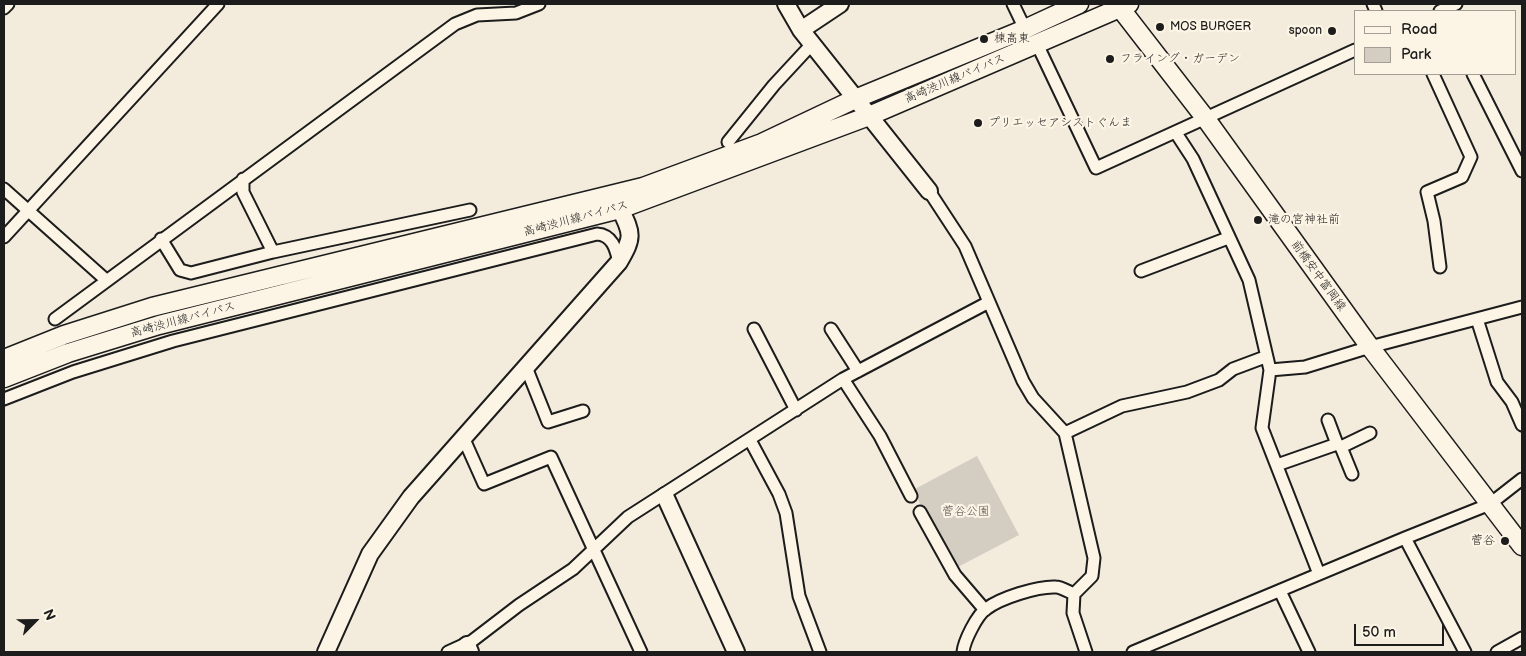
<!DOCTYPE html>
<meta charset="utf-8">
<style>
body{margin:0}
#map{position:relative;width:1526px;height:656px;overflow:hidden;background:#f3ecdd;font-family:"Balsamiq Sans",sans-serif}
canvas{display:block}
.frame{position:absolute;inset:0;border:5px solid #1c1c1c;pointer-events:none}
.legend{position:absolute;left:1354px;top:10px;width:162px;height:65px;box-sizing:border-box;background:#fcf5e5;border:1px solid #a29e95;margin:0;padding:6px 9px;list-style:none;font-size:15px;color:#1c1c1c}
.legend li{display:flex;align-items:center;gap:10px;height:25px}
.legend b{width:25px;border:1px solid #a29e95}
.north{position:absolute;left:10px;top:596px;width:50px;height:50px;-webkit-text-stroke:4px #fcf5e5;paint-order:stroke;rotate:67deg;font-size:14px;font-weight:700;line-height:20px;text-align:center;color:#1c1c1c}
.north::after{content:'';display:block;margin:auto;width:18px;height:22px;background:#1c1c1c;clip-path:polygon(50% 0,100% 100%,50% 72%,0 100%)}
.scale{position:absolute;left:1354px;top:624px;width:90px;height:22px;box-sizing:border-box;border:2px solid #1c1c1c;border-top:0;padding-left:6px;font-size:15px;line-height:18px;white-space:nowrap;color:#1c1c1c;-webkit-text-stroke:4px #fcf5e5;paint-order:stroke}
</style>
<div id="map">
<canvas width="1526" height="656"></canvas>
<div class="frame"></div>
<ul class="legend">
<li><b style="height:6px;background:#fcf5e5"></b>Road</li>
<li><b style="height:14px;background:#d3cec1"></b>Park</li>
</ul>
<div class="north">N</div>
<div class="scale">50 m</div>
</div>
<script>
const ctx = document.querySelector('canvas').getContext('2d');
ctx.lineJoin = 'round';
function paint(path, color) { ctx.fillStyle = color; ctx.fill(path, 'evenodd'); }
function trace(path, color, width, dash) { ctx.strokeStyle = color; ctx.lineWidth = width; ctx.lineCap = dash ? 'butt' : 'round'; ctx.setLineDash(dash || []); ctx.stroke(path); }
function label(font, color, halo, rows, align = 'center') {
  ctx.font = font + ' "Balsamiq Sans","Klee One",sans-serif'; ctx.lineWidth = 4.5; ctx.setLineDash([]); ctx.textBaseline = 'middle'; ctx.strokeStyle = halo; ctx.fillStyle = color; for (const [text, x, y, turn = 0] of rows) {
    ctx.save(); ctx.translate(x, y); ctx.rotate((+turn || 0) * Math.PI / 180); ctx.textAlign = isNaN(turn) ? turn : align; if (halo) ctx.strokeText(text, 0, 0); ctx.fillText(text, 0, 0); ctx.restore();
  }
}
const green = new Path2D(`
 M 977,456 L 1019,535 L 954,569 L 913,490 Z`);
const street = new Path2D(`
 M 1013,4 L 1025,29
 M 1373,4 L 1376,11
 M 4,8 L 8,4
 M 1440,11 L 1456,4
 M 1037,44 L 1096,168 L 1355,50
 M 1433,74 L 1471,157 L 1462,177 L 1427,192 L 1434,221 L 1440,267
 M 1473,74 L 1522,171
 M 1176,133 L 1193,159 L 1249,280 L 1270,370 L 1262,428 L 1319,574
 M 728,142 L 774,85 L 812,44
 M 243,179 L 243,192 L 273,252
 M 4,189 L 106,280
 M 929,191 L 965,246 L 1023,381 L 1033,398 L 1065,433 L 1094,558 L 1092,576 L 1074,594 C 1069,592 1061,587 1056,587 C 1038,586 1000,598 986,609 C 977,615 964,641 963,652
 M 4,237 L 218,4
 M 161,239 L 180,270 L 191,273 L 273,252 L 470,210
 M 1141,271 L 1228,238
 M 55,319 L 455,24 L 477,15 L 516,13 L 539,4
 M 1477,319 L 1497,382 L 1512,402 L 1522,425
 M 754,329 L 796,410
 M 831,329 L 858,371
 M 526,367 L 548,422 L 583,411
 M 1270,370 L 1305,367 L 1370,347 L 1522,307
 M 843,379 L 880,436 L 911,496
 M 4,399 L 73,372 L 173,341 L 597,234 C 613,235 616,250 619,262
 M 1328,420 L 1337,444
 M 1065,433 L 1122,406 L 1187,392 L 1219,380 L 1233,369 L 1265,357
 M 463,437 L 484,484 L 551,457 L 641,652
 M 750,440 L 779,494 L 786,513 L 799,596 L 820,652
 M 1341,447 L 1352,474
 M 1277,465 L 1337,444 L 1341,447 L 1370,433
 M 920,512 L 955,575 L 985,610
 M 1405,538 L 1465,652
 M 1280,591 L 1309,652
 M 1074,594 L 1073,613 L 1086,652
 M 448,652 L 472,641 L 519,605 L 573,569 L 628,517 L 843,379 L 989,302
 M 1133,652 L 1405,538 L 1490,504 L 1522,479
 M 1497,652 L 1522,638`);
const secondary = new Path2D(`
 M 786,4 L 801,30 L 929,191
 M 801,30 L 840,4
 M 665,496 L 736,652
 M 467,645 L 470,652
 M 326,652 L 370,554 L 411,497 L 619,262 C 633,238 633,234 620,209`);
const primary = new Path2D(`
 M 1117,4 L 1206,119 L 1370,347 L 1522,546
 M 4,359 L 64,335 L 152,307 L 643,187 L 762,143 L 855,99 L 1025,29 L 1079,4
 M 4,378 L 68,353 L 159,325 L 620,209 L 869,116 L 1129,4`);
const markers = [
 [1160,27,5,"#1c1c1c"],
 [1332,31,5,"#1c1c1c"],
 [984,39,5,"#1c1c1c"],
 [1110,59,5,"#1c1c1c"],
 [978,123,5,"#1c1c1c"],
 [1258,220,5,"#1c1c1c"],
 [1505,541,5,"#1c1c1c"]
];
const poiNames = [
 ["MOS BURGER",1170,27],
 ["spoon",1322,31,"right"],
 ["棟高東",994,39],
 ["フライング・ガーデン",1120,59],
 ["プリエッセアシストぐんま",988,123],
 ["滝の宮神社前",1268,220],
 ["菅谷",1495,541,"right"]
];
const streetNames = [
 ["高崎渋川線バイパス",955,79,-23],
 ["高崎渋川線バイパス",576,219,-15],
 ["前橋安中富岡線",1318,276,54],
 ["高崎渋川線バイパス",183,320,-15]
];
const parkNames = [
 ["菅谷公園",966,512]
];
paint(green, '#d3cec1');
trace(street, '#1c1c1c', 15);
trace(secondary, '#1c1c1c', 20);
trace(primary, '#1c1c1c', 21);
trace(street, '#fcf5e5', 11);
trace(secondary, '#fcf5e5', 16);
trace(primary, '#fcf5e5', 18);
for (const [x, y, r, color] of markers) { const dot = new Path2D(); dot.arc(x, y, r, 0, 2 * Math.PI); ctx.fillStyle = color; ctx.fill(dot); trace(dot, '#fcf5e5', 2); }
label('12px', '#1c1c1c', '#fcf5e5', poiNames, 'left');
label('12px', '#1c1c1c', '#fcf5e5', streetNames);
label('12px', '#53514e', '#fcf5e5', parkNames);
</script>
